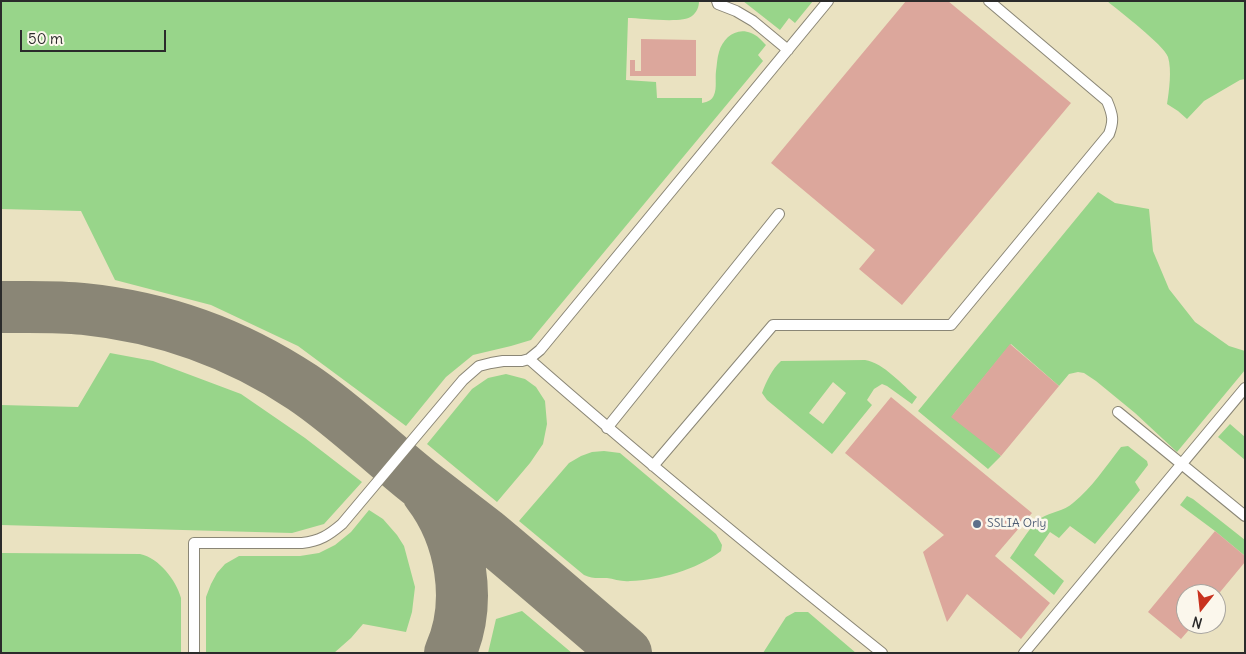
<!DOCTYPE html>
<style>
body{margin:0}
#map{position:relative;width:1246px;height:654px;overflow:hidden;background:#eae2c1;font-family:Delius,sans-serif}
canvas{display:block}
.frame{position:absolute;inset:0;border:2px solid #2b2b2b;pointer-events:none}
.north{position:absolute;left:1176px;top:584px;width:50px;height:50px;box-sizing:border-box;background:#fbf7ec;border:1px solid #a8a59f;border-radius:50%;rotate:196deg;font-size:14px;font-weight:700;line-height:20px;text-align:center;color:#2b2b2b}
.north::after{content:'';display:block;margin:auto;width:18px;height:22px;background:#c8321e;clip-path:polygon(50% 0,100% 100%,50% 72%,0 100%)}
.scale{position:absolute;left:20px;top:30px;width:146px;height:22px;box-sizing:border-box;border:2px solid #2b2b2b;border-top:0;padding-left:6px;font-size:15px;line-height:18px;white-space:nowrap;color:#2b2b2b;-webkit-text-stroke:4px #fbf7ec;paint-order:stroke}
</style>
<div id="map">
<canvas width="1246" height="654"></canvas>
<div class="frame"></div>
<div class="north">N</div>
<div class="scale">50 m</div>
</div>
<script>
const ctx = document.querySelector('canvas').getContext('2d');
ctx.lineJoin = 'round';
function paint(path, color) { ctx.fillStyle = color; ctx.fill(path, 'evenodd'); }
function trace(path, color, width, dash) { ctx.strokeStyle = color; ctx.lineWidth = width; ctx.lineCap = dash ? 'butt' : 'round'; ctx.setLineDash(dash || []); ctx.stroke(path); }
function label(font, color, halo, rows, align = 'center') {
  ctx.font = font + ' Delius,sans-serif'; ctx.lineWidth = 5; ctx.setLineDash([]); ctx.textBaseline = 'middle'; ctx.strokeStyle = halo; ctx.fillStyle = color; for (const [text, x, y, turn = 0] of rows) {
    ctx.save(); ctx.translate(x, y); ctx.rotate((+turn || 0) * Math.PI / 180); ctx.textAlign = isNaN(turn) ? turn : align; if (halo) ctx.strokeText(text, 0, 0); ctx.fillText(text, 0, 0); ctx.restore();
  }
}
const green = new Path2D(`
 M 1,1 L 699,1 C 699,7 697,12 692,16 C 683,24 641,18 628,18 L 626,80 L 656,82 L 657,98 L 702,98 L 702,103 C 708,102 712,100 714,95 C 717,88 715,79 716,71 C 717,65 717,58 719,52 C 723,38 736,27 751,33 C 757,35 762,41 766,45 L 758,55 L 763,61 L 531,340 L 511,346 L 473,355 L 446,377 L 406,426 L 298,346 L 211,305 L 115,280 L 81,211 L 1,209 Z
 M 743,1 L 813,1 L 795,23 L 789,18 L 780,30 Z
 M 1107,1 L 1245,1 L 1245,79 L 1240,80 L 1204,101 L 1187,119 L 1178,111 L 1167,104 C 1169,91 1172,70 1168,57 C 1164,45 1119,11 1107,1 Z
 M 1098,192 L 1115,203 L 1149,209 L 1153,251 L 1169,289 L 1195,322 L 1229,346 L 1245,351 L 1245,370 L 1177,452 L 1135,413 L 1096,381 L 1084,373 L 1078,372 L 1069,374 L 1059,386 L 1011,344 L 953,415 L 1001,456 L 988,469 L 918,411 Z
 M 110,353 L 153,361 L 241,394 L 305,438 L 362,482 L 324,524 L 292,533 L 1,525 L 1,405 L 78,407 Z
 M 865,360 C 884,363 902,385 917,397 L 912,404 L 887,386 L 882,384 L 874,389 L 867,400 L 872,405 L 832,454 L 767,400 L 762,393 C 766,382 772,369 781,361 ZM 833,382 L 846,393 L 823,424 L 809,413 Z
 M 506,374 L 525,379 L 536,387 L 545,401 L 547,424 L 543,444 L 530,463 L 497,502 L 427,444 L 472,389 L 488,378 Z
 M 1230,424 L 1245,437 L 1245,460 L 1218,437 Z
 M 1128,446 L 1147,461 L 1148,465 L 1135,482 L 1140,490 L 1095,544 L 1070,526 L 1059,538 L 1050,532 L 1034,555 L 1064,581 L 1054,595 L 1010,558 C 1018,547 1030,526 1041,518 C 1051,512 1064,511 1073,503 C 1092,488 1106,466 1121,447 Z
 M 604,451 L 620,453 L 716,534 L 722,545 L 721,551 C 696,570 660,580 630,581 C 622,582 614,579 607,578 C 598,578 592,579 584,575 L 519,521 L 569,463 L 581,456 L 592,452 Z
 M 1187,496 L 1193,499 L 1245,540 L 1245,556 L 1215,531 L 1180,505 Z
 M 369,510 L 383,519 L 397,535 L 404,546 L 415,587 L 412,612 L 406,632 L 363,624 L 351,638 L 334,653 L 206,653 L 206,597 L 211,584 L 217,573 L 225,564 L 239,556 L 300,556 L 319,553 L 335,545 L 351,532 Z
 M 1,553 L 140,554 C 159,558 176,580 181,598 L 181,653 L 1,653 Z
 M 522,611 L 572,653 L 488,653 L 496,619 Z
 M 795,612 L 808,612 L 856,653 L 763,653 L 786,617 Z`);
const taxiway = new Path2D(`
 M 1,307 C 29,307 57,306 84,309 C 162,317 237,344 302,387 C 344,415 380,451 419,482 C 441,499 463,516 485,533 C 532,572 579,613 626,653
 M 428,493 C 461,536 473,602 450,653`);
const building = new Path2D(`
 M 906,1 L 948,1 L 1071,103 L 902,305 L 859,269 L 875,250 L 771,163 Z
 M 641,39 L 696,40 L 696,76 L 630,76 L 630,60 L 635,60 L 635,71 L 641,71 Z
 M 1010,344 L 1059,386 L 1001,456 L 951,417 Z
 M 891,397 L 1032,513 L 995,556 L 1050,603 L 1021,639 L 967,594 L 947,622 L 923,552 L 944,535 L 845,453 Z
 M 1215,531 L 1245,556 L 1245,562 L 1216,597 L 1216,594 L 1186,594 L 1186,624 L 1194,624 L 1181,639 L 1148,612 Z`);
const lane = new Path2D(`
 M 717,1 L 718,4 L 736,11 L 753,21 L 788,50
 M 529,359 C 644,460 762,557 882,653
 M 1118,412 L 1245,516
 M 607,428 L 779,214
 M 653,466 L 773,325 L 951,325 L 1109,134 C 1114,121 1113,115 1107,101 L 989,1
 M 194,653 L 194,543 L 302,543 C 320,541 329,535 342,524 L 463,380 L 479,366 L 491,363 L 503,361 L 522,361 L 529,359 L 540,350 L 828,1
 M 1024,653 L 1245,388`);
const markers = [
 [977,524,5,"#5c6f8a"]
];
const serviceNames = [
 ["SSLIA Orly",987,524]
];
paint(green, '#98d58a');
trace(taxiway, '#8a8676', 52);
paint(building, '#dca79c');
trace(lane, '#8a8676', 12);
trace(lane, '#fff', 10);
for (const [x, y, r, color] of markers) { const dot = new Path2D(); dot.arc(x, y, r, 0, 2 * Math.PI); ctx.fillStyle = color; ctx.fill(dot); trace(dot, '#fbf7ec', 2); }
label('12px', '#4e5e75', '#fbf7ec', serviceNames, 'left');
</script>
